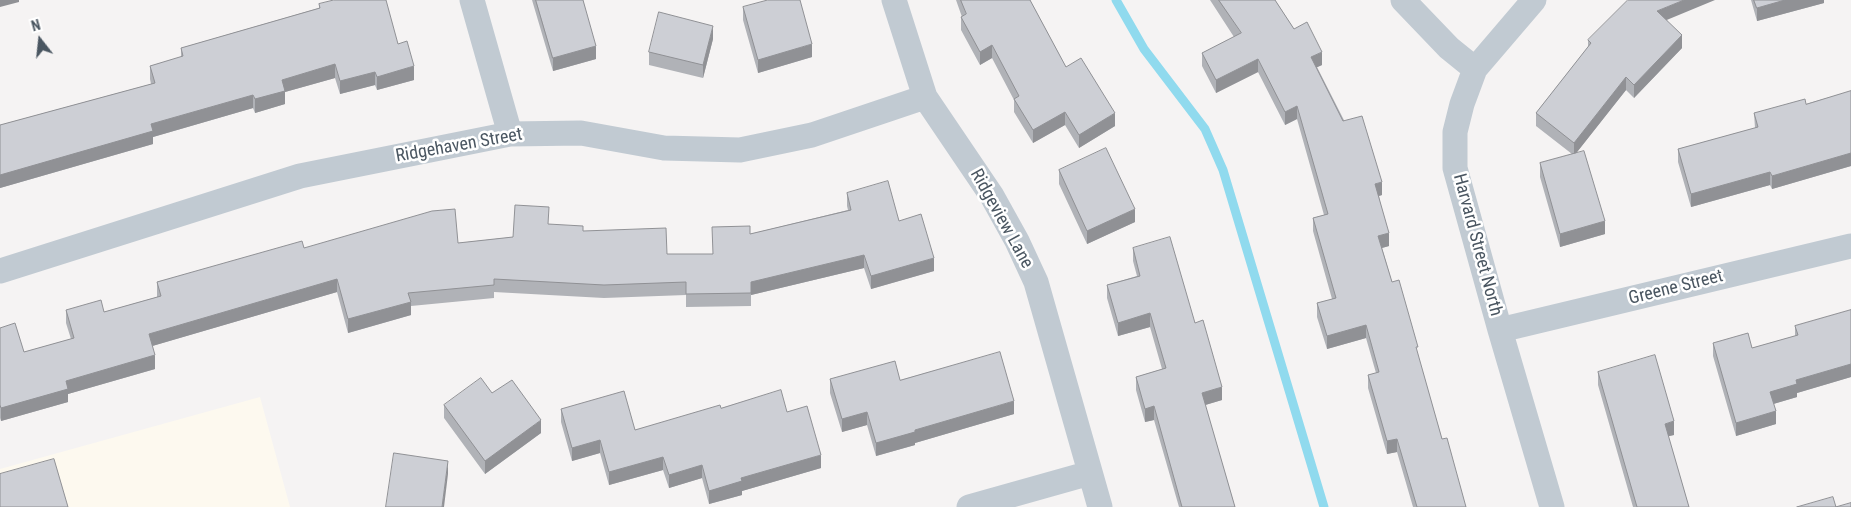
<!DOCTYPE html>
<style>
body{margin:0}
#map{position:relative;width:1851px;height:507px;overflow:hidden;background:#f5f3f3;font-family:"Roboto Condensed",sans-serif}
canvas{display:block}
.north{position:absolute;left:15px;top:15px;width:50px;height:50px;-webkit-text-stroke:4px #fff;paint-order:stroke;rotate:344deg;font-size:14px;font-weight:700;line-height:20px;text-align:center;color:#4a5661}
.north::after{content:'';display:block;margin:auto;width:18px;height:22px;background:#4a5661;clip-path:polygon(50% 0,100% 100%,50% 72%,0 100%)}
</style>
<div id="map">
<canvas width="1851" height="507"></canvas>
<div class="north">N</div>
</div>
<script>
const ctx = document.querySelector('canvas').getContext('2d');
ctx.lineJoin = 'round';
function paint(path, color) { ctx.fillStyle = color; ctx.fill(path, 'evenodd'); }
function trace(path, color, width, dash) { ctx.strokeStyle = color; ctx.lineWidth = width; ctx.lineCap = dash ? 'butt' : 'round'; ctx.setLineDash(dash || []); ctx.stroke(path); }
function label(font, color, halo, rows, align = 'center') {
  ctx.font = font + ' "Roboto Condensed",sans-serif'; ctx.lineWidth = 5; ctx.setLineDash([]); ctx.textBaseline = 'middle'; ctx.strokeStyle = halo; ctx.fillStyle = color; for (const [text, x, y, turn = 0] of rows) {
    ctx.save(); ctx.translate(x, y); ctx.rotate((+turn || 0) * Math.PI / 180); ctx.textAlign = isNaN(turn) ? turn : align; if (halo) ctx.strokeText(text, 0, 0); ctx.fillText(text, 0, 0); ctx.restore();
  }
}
const commercial = new Path2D(`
 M 260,397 L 290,507 L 0,507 L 0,469 Z`);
const stream = new Path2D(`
 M 1116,0 L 1144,49 L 1205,129 L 1223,170 L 1324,507`);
const street = new Path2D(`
 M 472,0 L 510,134
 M 894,0 L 925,97 L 992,196 L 1017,241 L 1036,282 L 1100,507
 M 1403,0 L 1449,48 L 1475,69
 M 1534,0 L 1475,69 L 1462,104 L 1455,132 L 1455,168 L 1500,330 L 1552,507
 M 0,271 L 300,176 L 510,134 L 581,133 L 664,148 L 740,150 L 812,135 L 925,97
 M 1500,330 L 1851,246
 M 969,507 L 1090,473`);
const wall = new Path2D(`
 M 532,0 L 583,0 L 596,59 L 553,71 Z
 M 956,0 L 1030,0 L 1066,67 L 1115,126 L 1079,148 L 1065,125 L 1033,143 L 1014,112 L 1014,100 L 992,58 L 980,65 L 961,30 L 961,17 L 962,17 Z
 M 1210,0 L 1275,0 L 1294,29 L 1322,65 L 1317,67 L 1382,195 L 1379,196 L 1389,246 L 1382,248 L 1392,282 L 1418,356 L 1442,439 L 1466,507 L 1413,507 L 1397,452 L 1387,454 L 1368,388 L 1368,375 L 1376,373 L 1366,338 L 1327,349 L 1317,317 L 1317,303 L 1332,299 L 1313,231 L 1313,218 L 1324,215 L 1297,119 L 1285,125 L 1258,72 L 1216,93 L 1202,66 L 1202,53 L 1234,37 Z
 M 1751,0 L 1824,0 L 1824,3 L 1757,21 Z
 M 319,4 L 398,44 L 414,80 L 377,90 L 375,85 L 340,94 L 335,78 L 285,92 L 285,104 L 255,113 L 253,108 L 153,137 L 153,144 L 0,188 L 0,125 L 151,84 L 150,79 L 150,66 L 181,57 L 181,48 L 319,8 Z
 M 743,7 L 812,57 L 758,73 L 743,20 Z
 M 1667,20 L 1682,48 L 1634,98 L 1626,90 L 1576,153 L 1605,234 L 1560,247 L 1540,177 L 1540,163 L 1572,154 L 1536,126 L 1536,113 L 1588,47 L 1588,40 Z
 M 713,39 L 703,78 L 649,65 L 649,52 Z
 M 1851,91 L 1851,166 L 1772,189 L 1770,185 L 1691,207 L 1678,162 L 1678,149 L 1755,128 L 1754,113 L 1806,104 Z
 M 1059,170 L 1135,222 L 1087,244 L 1059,184 Z
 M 847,193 L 899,221 L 934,271 L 871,289 L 864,268 L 751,295 L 751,306 L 686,307 L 686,295 L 604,298 L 494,292 L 494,298 L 411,306 L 411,315 L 348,333 L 337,292 L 152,346 L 155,369 L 68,394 L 68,402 L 1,421 L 0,418 L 0,328 L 24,352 L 71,339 L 66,323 L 66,310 L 104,312 L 157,297 L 157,282 L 304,248 L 458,243 L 513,237 L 549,224 L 583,231 L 667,254 L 712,254 L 750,234 L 848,210 L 847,206 Z
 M 1133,248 L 1195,323 L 1222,400 L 1205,405 L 1235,507 L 1179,507 L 1154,420 L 1145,422 L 1136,390 L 1136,377 L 1162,369 L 1150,327 L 1118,336 L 1107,298 L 1107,285 L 1137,276 L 1133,261 Z
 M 1851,310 L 1851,377 L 1797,393 L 1797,397 L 1773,404 L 1776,424 L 1736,436 L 1713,356 L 1713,343 L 1752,348 L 1795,336 L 1795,326 Z
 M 1598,372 L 1674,435 L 1668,436 L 1689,507 L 1633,507 L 1598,385 Z
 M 830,379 L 900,380 L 1014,414 L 915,443 L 915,445 L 876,456 L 867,425 L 842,432 L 830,393 Z
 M 492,393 L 541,433 L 485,474 L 444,418 L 444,405 Z
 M 721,408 L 787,412 L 821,468 L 742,491 L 742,495 L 709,504 L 702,478 L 669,488 L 663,470 L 609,485 L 600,453 L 572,461 L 561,422 L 561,409 L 635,430 Z`);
const shadedWall = new Path2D(`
 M 0,0 L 19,0 L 19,2 L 0,7 Z
 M 1684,0 L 1715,0 L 1657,24 L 1657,11 Z
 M 1785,0 L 1824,0 L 1824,3 L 1757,21 L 1757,8 Z
 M 713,26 L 713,39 L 703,78 L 703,65 Z
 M 1682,35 L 1682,48 L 1634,98 L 1634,85 Z
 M 812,44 L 812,57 L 758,73 L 758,60 Z
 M 992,45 L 992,58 L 980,65 L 980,52 Z
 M 596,46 L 596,59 L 553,71 L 553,58 Z
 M 1322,52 L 1322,65 L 1311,70 L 1311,57 Z
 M 1258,59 L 1258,72 L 1216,93 L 1216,80 Z
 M 335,64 L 335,78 L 285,92 L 285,104 L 255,113 L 255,99 L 282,80 Z
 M 414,66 L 414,80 L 377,90 L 377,77 Z
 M 375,72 L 375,85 L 340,94 L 340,81 Z
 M 1626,77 L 1626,90 L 1574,156 L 1574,143 Z
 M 253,95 L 253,108 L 153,137 L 153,144 L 0,188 L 0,175 L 151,124 Z
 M 1297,106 L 1297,119 L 1285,125 L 1285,112 Z
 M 1065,112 L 1065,125 L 1033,143 L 1033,130 Z
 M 1115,113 L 1115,126 L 1079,148 L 1079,135 Z
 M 1851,153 L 1851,166 L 1772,189 L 1772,176 Z
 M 1770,172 L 1770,185 L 1691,207 L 1691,194 Z
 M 1382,182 L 1382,195 L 1375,197 L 1375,184 Z
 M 1135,209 L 1135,222 L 1087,244 L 1087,231 Z
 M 1605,221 L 1605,234 L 1560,247 L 1560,234 Z
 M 1389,233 L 1389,246 L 1378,249 L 1378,236 Z
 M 864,255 L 864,268 L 751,295 L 751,282 Z
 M 934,258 L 934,271 L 871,289 L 871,276 Z
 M 337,279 L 337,292 L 149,347 L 149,334 Z
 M 411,302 L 411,315 L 348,333 L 348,319 Z
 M 1150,313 L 1150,327 L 1118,336 L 1118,323 Z
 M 1366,325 L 1366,338 L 1327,349 L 1327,336 Z
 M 155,355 L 155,369 L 68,394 L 68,402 L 1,421 L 1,408 L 66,381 Z
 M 1851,364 L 1851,377 L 1797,393 L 1797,397 L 1770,405 L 1770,392 L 1796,380 Z
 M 1222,387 L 1222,400 L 1202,406 L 1202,393 Z
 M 1014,401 L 1014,414 L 915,443 L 915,445 L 876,456 L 876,443 L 915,430 Z
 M 1154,406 L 1154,420 L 1145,422 L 1145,409 Z
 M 1776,411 L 1776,424 L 1736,436 L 1736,423 Z
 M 867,412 L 867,425 L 842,432 L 842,419 Z
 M 541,420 L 541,433 L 485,474 L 485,461 Z
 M 1674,421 L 1674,435 L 1665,437 L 1665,424 Z
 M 1397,439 L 1397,452 L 1387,454 L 1387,441 Z
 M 600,440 L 600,453 L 572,461 L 572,448 Z
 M 821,455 L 821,468 L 742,491 L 742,495 L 709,504 L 709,491 L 741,478 Z
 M 663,457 L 663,470 L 609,485 L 609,472 Z
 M 448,461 L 448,474 L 444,507 L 442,507 Z
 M 702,465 L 702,478 L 669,488 L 669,475 Z`);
const building = new Path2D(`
 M 334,0 L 386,0 L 398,44 L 407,41 L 414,66 L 377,77 L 375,72 L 340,81 L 335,64 L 282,80 L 285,91 L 255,99 L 253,95 L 151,124 L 153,131 L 0,175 L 0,125 L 155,83 L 150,66 L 183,56 L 181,48 L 320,8 L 319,4 Z
 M 536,0 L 583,0 L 596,46 L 553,58 Z
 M 768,0 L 800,0 L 812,44 L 758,60 L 743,7 Z
 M 961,0 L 1030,0 L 1066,67 L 1081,58 L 1115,113 L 1079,135 L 1065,112 L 1033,130 L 1014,99 L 1019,96 L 992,45 L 980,52 L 961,17 L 966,14 Z
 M 1219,0 L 1275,0 L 1294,29 L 1307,22 L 1322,52 L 1311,57 L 1343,121 L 1362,116 L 1382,182 L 1375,184 L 1389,233 L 1378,236 L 1392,282 L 1399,280 L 1418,347 L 1416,347 L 1442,439 L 1447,438 L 1466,507 L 1417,507 L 1397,439 L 1387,441 L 1368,375 L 1379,372 L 1366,325 L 1327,336 L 1317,303 L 1336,298 L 1313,218 L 1328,214 L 1297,106 L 1285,112 L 1258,59 L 1216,80 L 1202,53 L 1241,33 Z
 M 1628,0 L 1684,0 L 1657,11 L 1682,35 L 1634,85 L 1626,77 L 1574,143 L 1536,113 L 1591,43 L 1588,40 Z
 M 1754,0 L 1785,0 L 1757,8 Z
 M 659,12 L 713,26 L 703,65 L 649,52 Z
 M 1851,91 L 1851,153 L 1772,176 L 1770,172 L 1691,194 L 1678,149 L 1758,127 L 1754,113 L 1805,99 L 1806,104 Z
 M 1106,148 L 1135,209 L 1087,231 L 1059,170 Z
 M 1584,151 L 1605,221 L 1560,234 L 1540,163 Z
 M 888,181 L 899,221 L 921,214 L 934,258 L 871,276 L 864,255 L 751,282 L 751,293 L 686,294 L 686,282 L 604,285 L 494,279 L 494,285 L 408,293 L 411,302 L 348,319 L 337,279 L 149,334 L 155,355 L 66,381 L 68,389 L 1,408 L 0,405 L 0,328 L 15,323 L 24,352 L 74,338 L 66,310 L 101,300 L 104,312 L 161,296 L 157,282 L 302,241 L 304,248 L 432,211 L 455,209 L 458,243 L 513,237 L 515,205 L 549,207 L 548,224 L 583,226 L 583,231 L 666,228 L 667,254 L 713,254 L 712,227 L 750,226 L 750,234 L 851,210 L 847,193 Z
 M 1170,237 L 1195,323 L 1203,320 L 1222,387 L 1202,393 L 1235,507 L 1182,507 L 1154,406 L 1145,409 L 1136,377 L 1166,368 L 1150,313 L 1118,323 L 1107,285 L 1140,276 L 1133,248 Z
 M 1851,310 L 1851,364 L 1796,380 L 1797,384 L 1770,392 L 1776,411 L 1736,423 L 1713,343 L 1748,333 L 1752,348 L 1798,335 L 1795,326 Z
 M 1000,352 L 1014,401 L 915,430 L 915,432 L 876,443 L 867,412 L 842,419 L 830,379 L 895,361 L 900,380 Z
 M 1655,355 L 1674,421 L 1665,424 L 1689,507 L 1637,507 L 1598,372 Z
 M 481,378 L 492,393 L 512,380 L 541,420 L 485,461 L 444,405 Z
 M 781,390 L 787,412 L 807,406 L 821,455 L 741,478 L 742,481 L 709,491 L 702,465 L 669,475 L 663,457 L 609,472 L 600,440 L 572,448 L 561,409 L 624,391 L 635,430 L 720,405 L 721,408 Z
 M 394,453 L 448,461 L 442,507 L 386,507 Z
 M 54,459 L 68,507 L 0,507 L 0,474 Z
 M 1833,497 L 1836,507 L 1797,507 Z
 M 1851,503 L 1851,507 L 1836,507 Z`);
const streetNames = [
 ["Ridgehaven Street",459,146,-10],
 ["Ridgeview Lane",1001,219,61],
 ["Harvard Street North",1477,245,75],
 ["Greene Street",1676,288,-14]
];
paint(commercial, '#fdf9ef');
trace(stream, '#90daee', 9);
trace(street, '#c1cad2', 25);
paint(wall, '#b0b2b7');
paint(shadedWall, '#909195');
paint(building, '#cdcfd5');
trace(building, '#909195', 1);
label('18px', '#4a5661', '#fff', streetNames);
</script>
